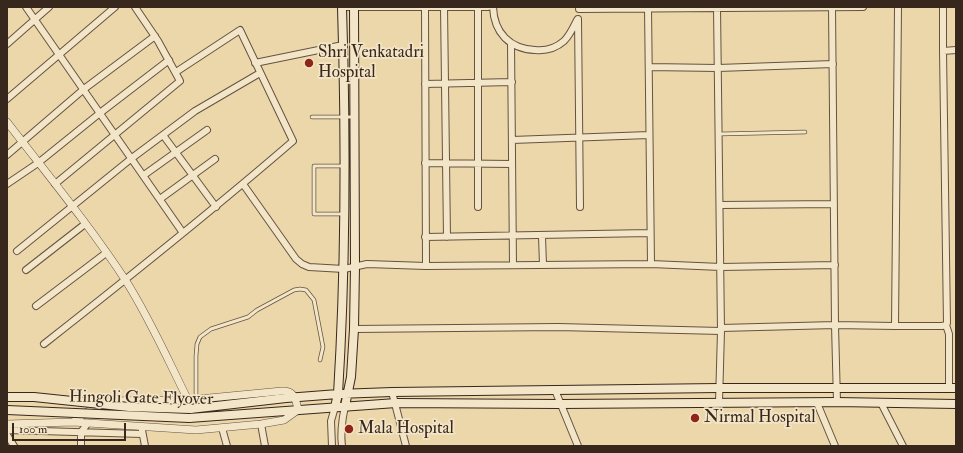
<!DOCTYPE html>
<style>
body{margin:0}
#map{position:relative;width:963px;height:453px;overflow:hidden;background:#ecd7ab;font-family:"IM FELL Double Pica",serif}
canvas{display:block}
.frame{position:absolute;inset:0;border:8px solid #38271c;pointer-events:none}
.scale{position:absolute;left:12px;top:423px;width:114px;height:18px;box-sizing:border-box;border:2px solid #38271c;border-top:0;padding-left:5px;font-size:12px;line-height:14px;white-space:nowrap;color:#38271c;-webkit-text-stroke:3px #f3e5c8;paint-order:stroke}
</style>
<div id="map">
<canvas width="963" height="453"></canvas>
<div class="frame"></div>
<div class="scale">100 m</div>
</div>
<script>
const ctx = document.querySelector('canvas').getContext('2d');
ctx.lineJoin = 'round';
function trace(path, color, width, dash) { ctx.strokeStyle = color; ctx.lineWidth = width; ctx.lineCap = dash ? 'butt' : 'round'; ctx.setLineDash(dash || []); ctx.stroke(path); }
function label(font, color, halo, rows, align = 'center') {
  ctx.font = font + ' "IM FELL Double Pica",serif'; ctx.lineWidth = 3.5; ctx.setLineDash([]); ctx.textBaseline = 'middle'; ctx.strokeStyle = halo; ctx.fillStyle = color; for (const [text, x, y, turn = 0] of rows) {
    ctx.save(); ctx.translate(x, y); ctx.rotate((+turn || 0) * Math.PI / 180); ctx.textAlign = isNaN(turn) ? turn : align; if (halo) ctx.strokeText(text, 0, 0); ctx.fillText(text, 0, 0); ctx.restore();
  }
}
const service = new Path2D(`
 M 312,117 L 353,117
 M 719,134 L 805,132
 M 343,214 L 314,214 L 314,166 L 343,166
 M 196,399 L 196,356 L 197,344 L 200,337 L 211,329 L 248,317 L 257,310 L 294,290 L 300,289 L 306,290 L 314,300 L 323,347 L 320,360`);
const minor = new Path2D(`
 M 26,7 L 183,233
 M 345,7 L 488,7
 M 425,7 L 426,266
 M 444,7 L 447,237
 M 493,7 C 494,33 510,49 535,50 C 545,51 556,48 564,41 C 570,35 573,28 577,20
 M 648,7 L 651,264
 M 717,7 L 721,331 L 719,402
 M 832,7 L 835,325 L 837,402
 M 579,9 L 863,7
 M 578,19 L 580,207
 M 511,43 L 513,265
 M 7,44 L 49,7
 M 943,51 L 956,50
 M 255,63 L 343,45
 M 649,67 L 718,68 L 833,64
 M 425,84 L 512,82
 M 7,99 L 115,7
 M 163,135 L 216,207
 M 512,140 L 649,135
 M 7,155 L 84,89 L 155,36
 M 425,163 L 512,164
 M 144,175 L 207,130
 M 7,184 L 38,163 L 100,113 L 169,60
 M 55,184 L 180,81 L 158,41 L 135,7
 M 243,184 L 296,259 L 302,264 L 309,267 L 344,269 L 367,264 L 426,266 L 651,264 L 721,267 L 835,265
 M 160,199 L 215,159
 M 720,205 L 834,204
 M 478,207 L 478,7
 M 542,236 L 543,265
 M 425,237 L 650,233
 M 17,251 L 132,158 L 195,111 L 260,73
 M 26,270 L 85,224
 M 36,306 L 106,253
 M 946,325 L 949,334 L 949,388
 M 895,326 L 942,326 L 946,325 L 947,323 L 943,51 L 943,7
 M 721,328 L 835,325 L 895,326 L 898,7
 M 354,329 L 558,327 L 721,331
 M 44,344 C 128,278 212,211 293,141 L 240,30 L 176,72
 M 555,390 L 578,446
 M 392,392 L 406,446
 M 817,403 L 835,446
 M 881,403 L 903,446
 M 261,424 L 265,446
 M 222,428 L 227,446
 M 7,430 L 142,434
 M 142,430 L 145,446
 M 7,435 L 14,446
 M 81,446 L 81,432 L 88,423
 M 332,446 L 331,421 L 335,407
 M 342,446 C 340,432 342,420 345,406`);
const tertiary = new Path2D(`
 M 7,122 C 47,174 90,226 126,281 C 150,319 168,360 188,400
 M 7,424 L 73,422 L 196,430 L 261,424 L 284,420 L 298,410 C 296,399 294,390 282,391 L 188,400 L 103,401 L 73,422`);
const secondary = new Path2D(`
 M 345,406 L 351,377 L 354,329 L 355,266 L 354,7
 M 335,407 L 338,394 C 346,265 346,136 342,7
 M 190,409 L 286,398 L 338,394 L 392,392 L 719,388 L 956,388
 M 189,418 L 396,403 L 560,404 L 837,402 L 956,404`);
const secondaryBridge = new Path2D(`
 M 7,397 L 34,397 L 129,407 L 190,409
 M 7,410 L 189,418`);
const markers = [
 [309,63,5,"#8f2418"],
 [695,418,5,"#8f2418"],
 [349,429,5,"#8f2418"]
];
const poiNames = [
 ["Shri Venkatadri",318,53],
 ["Hospital",318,73],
 ["Nirmal Hospital",704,418],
 ["Mala Hospital",358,429]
];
const streetNames = [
 ["Hingoli Gate Flyover",141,399,1]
];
trace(service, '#655340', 4.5);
trace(minor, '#655340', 8);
trace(tertiary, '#655340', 8);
trace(secondary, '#38271c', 10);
trace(service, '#f3e5c8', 3);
trace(minor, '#f3e5c8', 6);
trace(tertiary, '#f3e5c8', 7);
trace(secondary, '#f3e5c8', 8);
trace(secondaryBridge, '#38271c', 10, []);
trace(secondaryBridge, '#f3e5c8', 8);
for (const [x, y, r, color] of markers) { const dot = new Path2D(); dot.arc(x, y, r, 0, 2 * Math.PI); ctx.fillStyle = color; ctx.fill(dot); trace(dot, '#f3e5c8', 1.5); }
label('17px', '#38271c', '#f3e5c8', poiNames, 'left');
label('17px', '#38271c', '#f3e5c8', streetNames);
</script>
